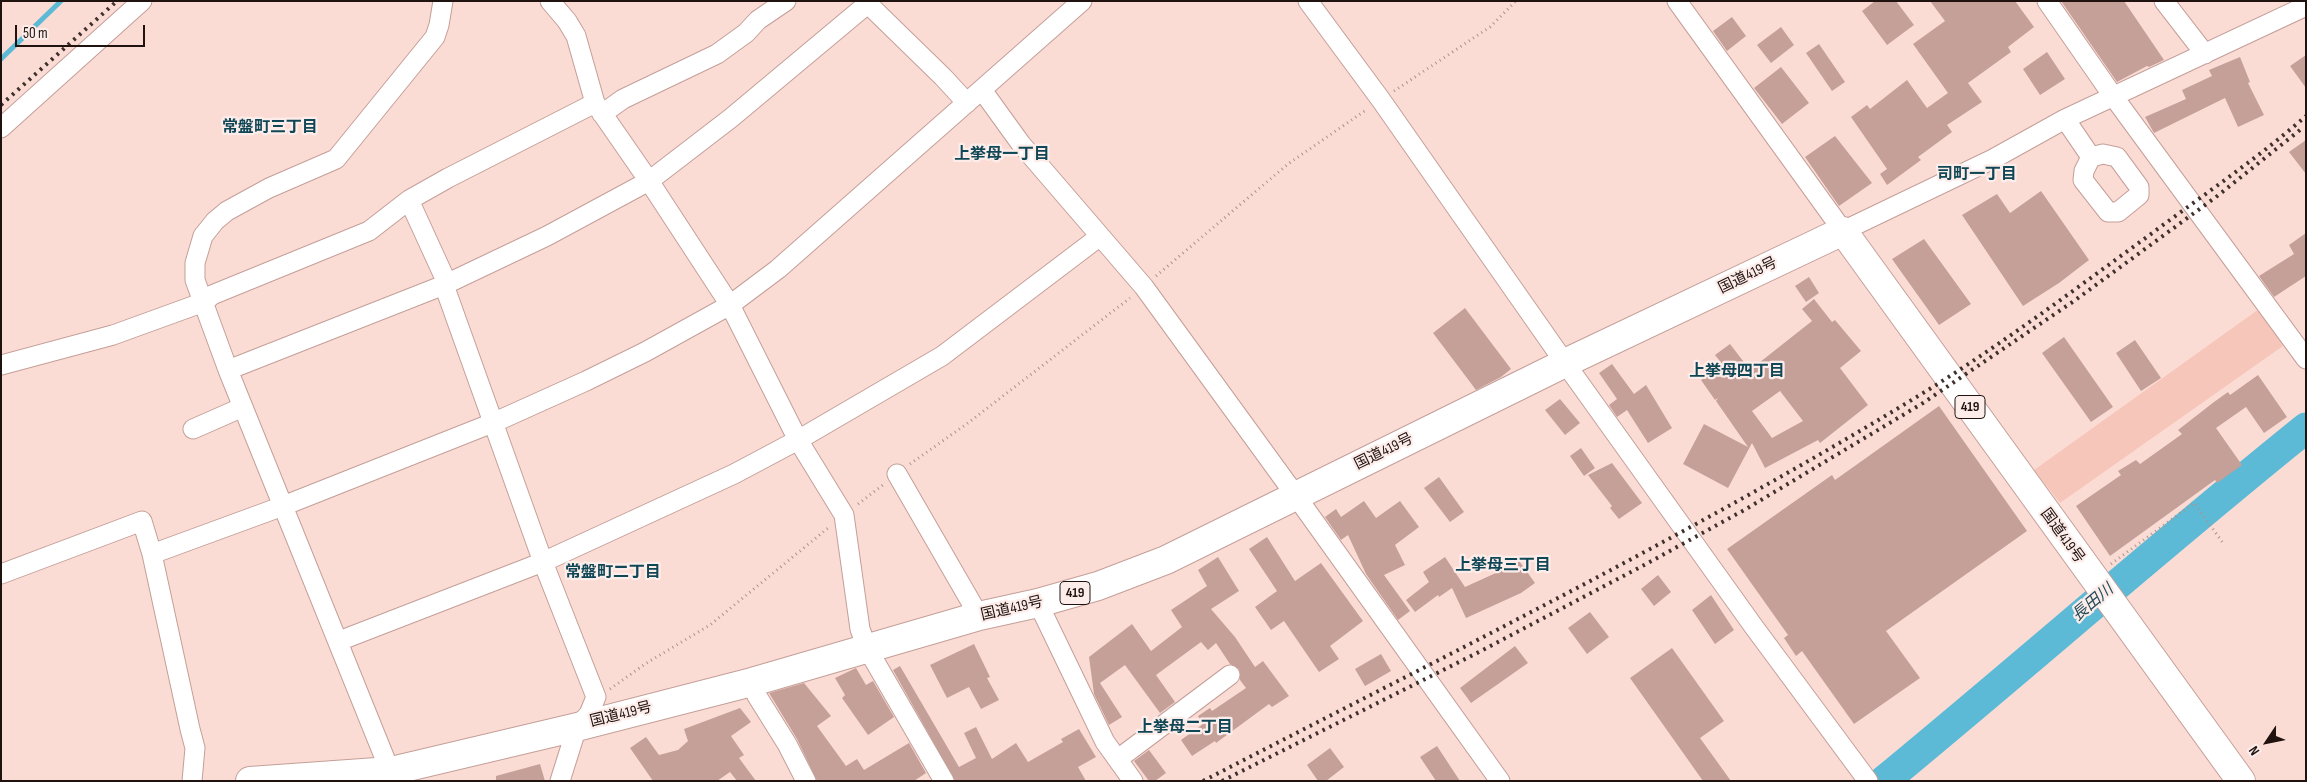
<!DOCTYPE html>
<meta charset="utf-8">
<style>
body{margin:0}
#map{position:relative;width:2307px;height:782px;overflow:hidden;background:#fbdcd5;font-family:"Sofia Sans Condensed",sans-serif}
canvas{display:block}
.frame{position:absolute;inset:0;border:2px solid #1f120f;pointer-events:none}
.north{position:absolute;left:2242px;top:717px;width:50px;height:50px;-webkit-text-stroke:4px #fdedea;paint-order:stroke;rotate:236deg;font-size:14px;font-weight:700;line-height:20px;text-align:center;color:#1f120f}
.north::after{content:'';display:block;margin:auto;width:18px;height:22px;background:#1f120f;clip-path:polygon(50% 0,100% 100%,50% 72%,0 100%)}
.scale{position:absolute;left:15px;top:25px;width:130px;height:22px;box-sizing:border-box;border:2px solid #1f120f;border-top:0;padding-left:6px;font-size:15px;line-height:18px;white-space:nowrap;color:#1f120f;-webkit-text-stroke:4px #fdedea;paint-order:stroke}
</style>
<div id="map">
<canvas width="2307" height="782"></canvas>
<div class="frame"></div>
<div class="north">N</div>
<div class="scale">50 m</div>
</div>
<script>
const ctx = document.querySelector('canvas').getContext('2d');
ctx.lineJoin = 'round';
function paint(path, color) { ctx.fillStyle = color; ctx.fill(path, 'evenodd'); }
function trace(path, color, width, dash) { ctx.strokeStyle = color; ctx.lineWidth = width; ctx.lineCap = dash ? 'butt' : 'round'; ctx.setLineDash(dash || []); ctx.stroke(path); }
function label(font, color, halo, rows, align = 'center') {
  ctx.font = font + ' "Sofia Sans Condensed","Noto Sans JP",sans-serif'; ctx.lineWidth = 4.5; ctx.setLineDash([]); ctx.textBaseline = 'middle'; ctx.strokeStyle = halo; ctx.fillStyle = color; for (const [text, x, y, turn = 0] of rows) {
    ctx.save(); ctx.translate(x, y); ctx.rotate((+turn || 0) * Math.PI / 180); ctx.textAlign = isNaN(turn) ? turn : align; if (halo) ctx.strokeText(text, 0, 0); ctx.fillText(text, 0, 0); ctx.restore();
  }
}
const green = new Path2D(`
 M 2259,309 L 2283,346 L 2060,503 L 2034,470 Z`);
const stream = new Path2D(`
 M 1,59 L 61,1`);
const river = new Path2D(`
 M 1884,781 C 2026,664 2163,543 2306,428`);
const building = new Path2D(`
 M 1875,1 L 1896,1 L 1914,25 L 1887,45 L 1862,11 Z
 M 1930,1 L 2015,1 L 2034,27 L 2008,47 L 2011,52 L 1968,83 L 1982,102 L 1947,125 L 1952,132 L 1918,157 L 1921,160 L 1887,185 L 1880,174 L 1887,169 L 1851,117 L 1867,105 L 1870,109 L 1907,80 L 1927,108 L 1948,93 L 1913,44 L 1945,21 Z
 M 2061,1 L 2124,1 L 2164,60 L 2149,67 L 2147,66 L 2117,82 Z
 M 1732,17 L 1746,36 L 1727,51 L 1713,31 Z
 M 1781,27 L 1794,45 L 1771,63 L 1757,45 Z
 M 1819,44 L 1845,82 L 1832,91 L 1806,53 Z
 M 2047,52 L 2065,79 L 2040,95 L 2023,69 Z
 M 2306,55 L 2306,88 L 2290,66 Z
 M 2240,57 L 2250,82 L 2248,83 L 2264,115 L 2238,127 L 2225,98 L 2154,133 L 2145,117 L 2186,99 L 2182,90 L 2212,76 L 2209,70 Z
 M 1781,67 L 1809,103 L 1782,124 L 1754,88 Z
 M 1835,136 L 1872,183 L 1839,206 L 1805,157 Z
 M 2306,140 L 2306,174 L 2289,152 Z
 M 2041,191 L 2089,260 L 2059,283 L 2023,306 L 1962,215 L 1997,194 L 2010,213 Z
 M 2306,233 L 2306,276 L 2274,297 L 2259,276 L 2294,254 L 2289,245 Z
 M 1924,239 L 1971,304 L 1939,325 L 1892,259 Z
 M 1809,277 L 1819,293 L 1806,302 L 1795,286 Z
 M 1814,299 L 1832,322 L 1835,320 L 1861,351 L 1840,368 L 1868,405 L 1820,443 L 1818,440 L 1765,468 L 1752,443 L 1728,488 L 1683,464 L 1704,424 L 1748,447 L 1716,401 L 1718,398 L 1715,400 L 1701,380 L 1723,365 L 1715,355 L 1730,344 L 1750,370 L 1812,321 L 1802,309 ZM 1780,391 L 1803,421 L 1772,438 L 1752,411 Z
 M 1465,308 L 1511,369 L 1501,377 L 1476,390 L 1433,333 Z
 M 2064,337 L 2113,407 L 2091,422 L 2042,353 Z
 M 2135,340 L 2161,378 L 2141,391 L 2116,353 Z
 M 1612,364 L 1634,394 L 1646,385 L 1672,428 L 1648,443 L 1627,410 L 1617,417 L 1609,405 L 1617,399 L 1599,373 Z
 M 2258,375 L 2287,417 L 2264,433 L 2246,407 L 2216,428 L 2242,465 L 2217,483 L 2215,480 L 2110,556 L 2076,506 L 2121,475 L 2118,471 L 2136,460 L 2140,464 L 2182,434 L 2178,430 L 2214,402 L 2228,392 L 2230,395 Z
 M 1560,399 L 1580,423 L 1565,435 L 1545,410 Z
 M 1939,406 L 2027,531 L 1886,631 L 1920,678 L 1854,724 L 1802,651 L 1796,656 L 1784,638 L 1788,635 L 1727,549 L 1832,475 L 1835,480 Z
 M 1581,448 L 1595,468 L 1584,476 L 1570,456 Z
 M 1612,463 L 1642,503 L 1619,519 L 1610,508 L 1612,506 L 1588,475 Z
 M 1439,477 L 1464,512 L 1450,522 L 1424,488 Z
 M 1364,501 L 1376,518 L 1400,501 L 1419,527 L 1395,545 L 1405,565 L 1384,575 L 1410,611 L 1398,620 L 1366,574 L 1348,535 L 1341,540 L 1325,517 L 1336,509 L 1341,517 Z
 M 1267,537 L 1295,581 L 1321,563 L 1363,621 L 1330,646 L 1339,659 L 1319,672 L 1284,621 L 1271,630 L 1255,607 L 1277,591 L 1249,549 Z
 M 1218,557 L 1239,591 L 1211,609 L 1235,637 L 1255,667 L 1263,661 L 1289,696 L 1272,707 L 1269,704 L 1216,743 L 1215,741 L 1192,756 L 1181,740 L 1203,724 L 1198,716 L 1210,708 L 1212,711 L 1246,688 L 1240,680 L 1239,669 L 1230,664 L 1216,643 L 1208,650 L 1201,642 L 1156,675 L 1175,702 L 1160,713 L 1125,665 L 1100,683 L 1122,717 L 1109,725 L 1094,694 L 1089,657 L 1132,624 L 1151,651 L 1182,627 L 1171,610 L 1207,586 L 1198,570 Z
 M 1445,557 L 1465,587 L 1498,572 L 1517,558 L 1535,583 L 1521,593 L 1466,618 L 1452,588 L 1439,597 L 1438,595 L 1415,612 L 1406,600 L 1429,582 L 1423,572 Z
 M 1658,575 L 1671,592 L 1654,606 L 1641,589 Z
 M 1711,595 L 1734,630 L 1715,644 L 1692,610 Z
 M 1590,612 L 1609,637 L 1587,654 L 1568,628 Z
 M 974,644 L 990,677 L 987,678 L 999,700 L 981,709 L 969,687 L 947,698 L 930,665 Z
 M 1515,646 L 1528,663 L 1471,703 L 1460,688 Z
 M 1672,648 L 1724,721 L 1700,738 L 1731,781 L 1703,781 L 1630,678 Z
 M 1381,654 L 1391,671 L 1365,686 L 1355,669 Z
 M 900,666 L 959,767 L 976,758 L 964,733 L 976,727 L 992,759 L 1016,743 L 1028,762 L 1063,742 L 1061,739 L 1079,729 L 1096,757 L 1078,767 L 1086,781 L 955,781 L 893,670 Z
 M 856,668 L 866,685 L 873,681 L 894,717 L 868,735 L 842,698 L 845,695 L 835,678 Z
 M 804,683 L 831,716 L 817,726 L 846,766 L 857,759 L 864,770 L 909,743 L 926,773 L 914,781 L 817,781 L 797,739 L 769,693 Z
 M 740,708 L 751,722 L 731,736 L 744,755 L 739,758 L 756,781 L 737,781 L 730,772 L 717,781 L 653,781 L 630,748 L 646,737 L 659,755 L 678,750 L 688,741 L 684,729 Z
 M 1437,746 L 1460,781 L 1436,781 L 1420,757 Z
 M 1330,748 L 1344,767 L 1326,781 L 1318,781 L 1307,765 Z
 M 1149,750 L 1166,773 L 1155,781 L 1149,781 L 1134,761 Z
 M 540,764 L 545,781 L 496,781 L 496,776 Z`);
const path = new Path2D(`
 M 1394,91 L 1490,27 L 1516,1
 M 1156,276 L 1288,164 L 1366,110
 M 910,464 L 968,423 L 1130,298
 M 858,504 L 883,485
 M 2111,564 L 2194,503 L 2223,543
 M 610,689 L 645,664 L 710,625 L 828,528`);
const minor = new Path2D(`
 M 550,1 L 567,21 L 576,36 L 595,103 L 649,181 L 730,305 L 798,440 L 844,515 L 860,629 L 867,648 L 944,781
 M 865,1 L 943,77 L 967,103
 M 1308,1 L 1381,100 L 1565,363 L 1754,627 L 1868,781
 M 1677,1 L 1843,231 L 1993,159 L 2065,119 L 2306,6
 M 2047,1 L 2113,96 L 2306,359
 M 2164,1 L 2205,54
 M 982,90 L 1021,144 L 1144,287 L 1296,496 L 1500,781
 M 602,114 L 623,99 L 717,54 L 746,33 L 758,20 L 786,1
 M 2065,119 L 2091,157
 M 1,128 L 142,1
 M 2103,154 L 2117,157 L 2139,187 L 2139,195 L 2118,212 L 2108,212 L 2083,180 L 2084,171 L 2091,157 Z
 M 409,200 L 447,283
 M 444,285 L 543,562 L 596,697 L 589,714 L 577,727 L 560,781
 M 1,365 L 113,335 L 204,302 L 212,295 L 369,231 L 409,200 L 448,178 L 595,103
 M 228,370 L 444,285 L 547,236 L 649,181 L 731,118 L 871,1
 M 193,429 L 243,407
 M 897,474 L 979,616
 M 152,554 L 283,506 L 495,422 L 586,381 L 645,352 L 730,305 L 778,269 L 1082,1
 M 1,574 L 142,521 L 152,554 L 190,729 L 195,748 L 192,781
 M 1038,603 L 1105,742 L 1133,781
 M 339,641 L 543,562 L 734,474 L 798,440 L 942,356 L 1099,237
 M 752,682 L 757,696 L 787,744 L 806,781
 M 1118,759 L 1230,675
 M 394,781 L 228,370 L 195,280 L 195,263 L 203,236 L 215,221 L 227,211 L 269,188 L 336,159 L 435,37 L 439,25 L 443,1`);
const highway = new Path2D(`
 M 250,781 L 391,771 L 577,727 L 752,682 L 979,616 L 1038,603 L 1098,586 L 1166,560 L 1565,363 L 1843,231 L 2241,781`);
const rail = new Path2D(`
 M 1,105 L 117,1
 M 1203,781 C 1447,655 1693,534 1928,390 C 2005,342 2078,287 2151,234 C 2203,195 2257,159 2306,116
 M 1222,781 L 1481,651 L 1648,563 L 1746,509 L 1923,403 L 2074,301 L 2216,197 L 2300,130`);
const shields = [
 [1970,407,30],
 [1075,593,30]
];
const shieldNames = [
 ["419",1970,407],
 ["419",1075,593]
];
const streetNames = [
 ["国道419号",1748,276,-26],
 ["国道419号",1384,452,-26],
 ["国道419号",2062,536,54],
 ["国道419号",1012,609,-13],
 ["国道419号",621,715,-14]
];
const neighbourhoodNames = [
 ["常盤町三丁目",270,128],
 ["上挙母一丁目",1002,155],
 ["司町一丁目",1977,175],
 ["上挙母四丁目",1737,372],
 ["上挙母三丁目",1503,566],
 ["常盤町二丁目",613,573],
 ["上挙母二丁目",1185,728]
];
const waterNames = [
 ["長田川",2093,603,-40]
];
paint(green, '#f7c6bb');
trace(stream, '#5cbad6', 5);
trace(river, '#5cbad6', 31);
paint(building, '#c5a099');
trace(minor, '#c49f98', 21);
trace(highway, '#c49f98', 30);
trace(path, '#ab938d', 3, [1, 4]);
trace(minor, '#fff', 19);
trace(highway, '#fff', 28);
trace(rail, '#3f302c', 4, [2.5, 5]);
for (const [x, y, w] of shields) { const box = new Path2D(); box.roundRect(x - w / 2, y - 11.5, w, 23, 4); ctx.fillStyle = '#fdedea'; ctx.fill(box); trace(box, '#1f120f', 1); }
label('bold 14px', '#1f120f', null, shieldNames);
label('15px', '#1f120f', '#fdedea', streetNames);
label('bold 16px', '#104756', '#fdedea', neighbourhoodNames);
label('italic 16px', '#244e5a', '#fdedea', waterNames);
</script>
